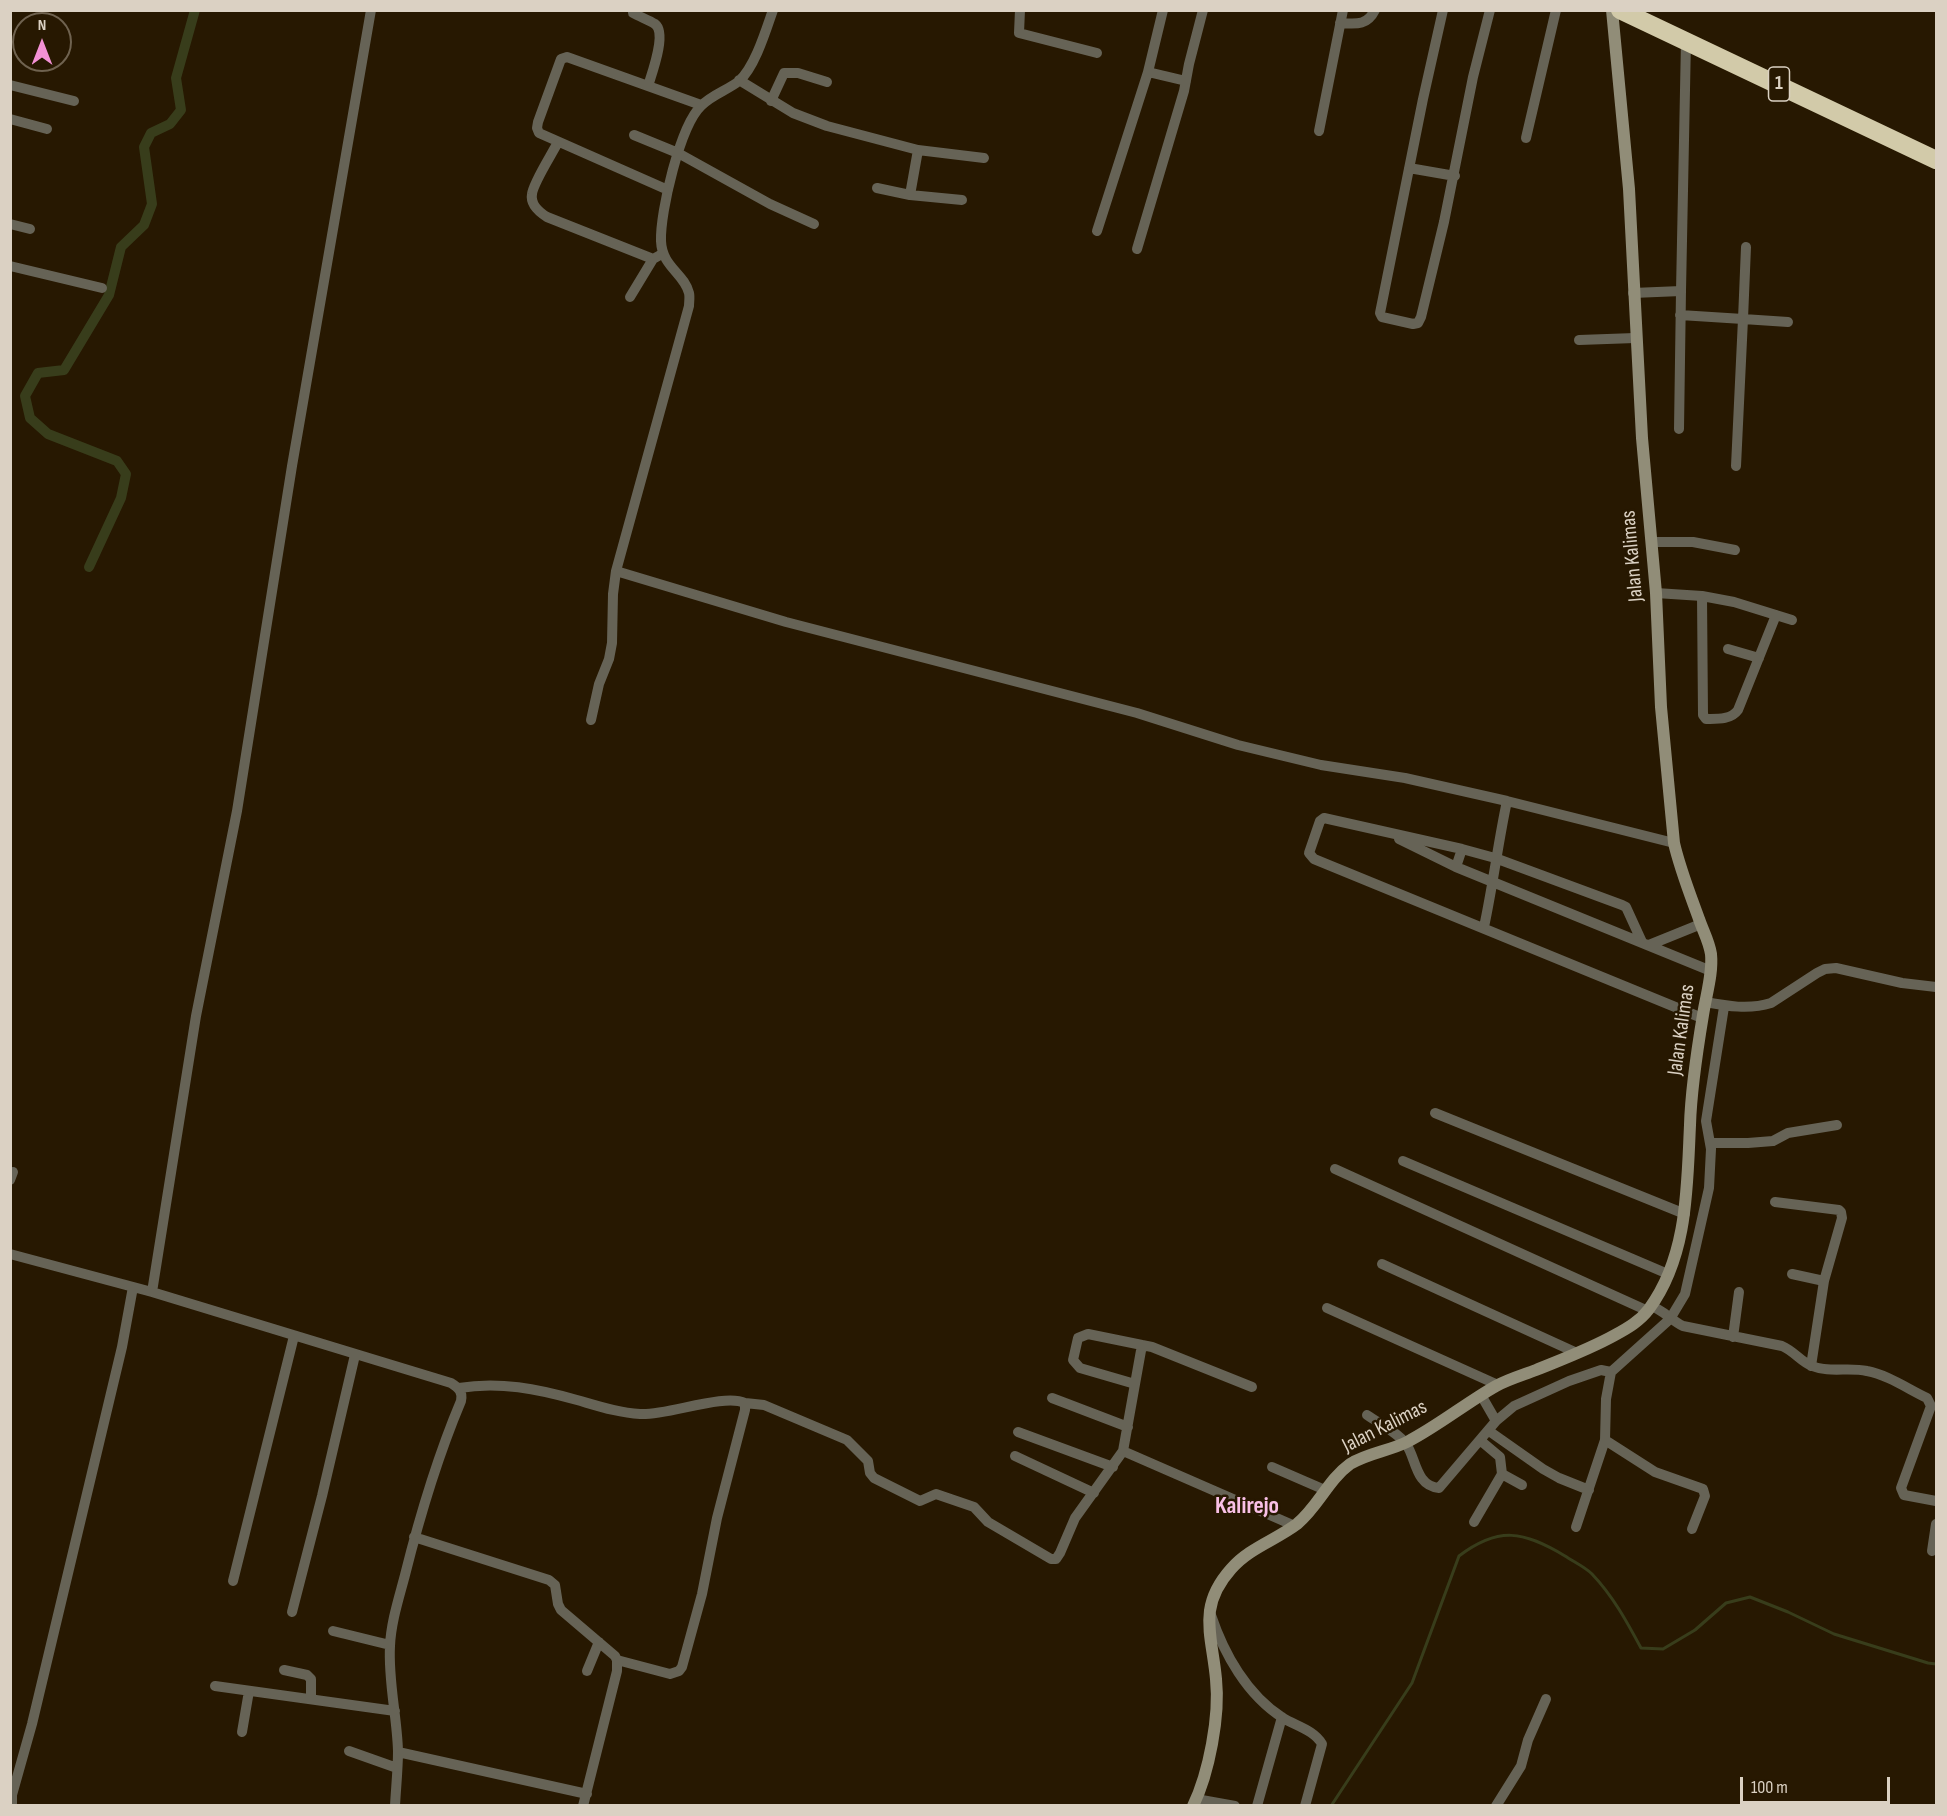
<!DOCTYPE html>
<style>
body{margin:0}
#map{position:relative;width:1947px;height:1816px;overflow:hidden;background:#271801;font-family:"Sofia Sans Condensed",sans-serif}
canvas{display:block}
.frame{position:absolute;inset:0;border:12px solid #dbd1c3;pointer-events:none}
.north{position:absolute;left:12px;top:12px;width:60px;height:60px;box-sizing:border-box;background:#271801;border:2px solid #6f624f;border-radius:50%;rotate:0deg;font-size:16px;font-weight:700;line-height:24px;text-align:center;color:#dbd1c3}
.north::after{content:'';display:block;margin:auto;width:21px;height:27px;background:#f391d5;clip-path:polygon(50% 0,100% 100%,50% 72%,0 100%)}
.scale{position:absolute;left:1740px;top:1777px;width:150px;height:27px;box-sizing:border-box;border:3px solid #dbd1c3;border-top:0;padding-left:8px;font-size:18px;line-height:21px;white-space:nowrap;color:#dbd1c3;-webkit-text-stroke:4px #271801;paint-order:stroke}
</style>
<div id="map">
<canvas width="1947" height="1816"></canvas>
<div class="frame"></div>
<div class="north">N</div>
<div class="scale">100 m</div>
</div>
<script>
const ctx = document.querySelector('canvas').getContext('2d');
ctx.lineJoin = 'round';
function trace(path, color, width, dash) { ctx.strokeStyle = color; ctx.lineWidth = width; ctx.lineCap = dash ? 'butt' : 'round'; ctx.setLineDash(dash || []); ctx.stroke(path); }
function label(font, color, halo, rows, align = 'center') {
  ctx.font = font + ' "Sofia Sans Condensed",sans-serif'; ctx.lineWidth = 5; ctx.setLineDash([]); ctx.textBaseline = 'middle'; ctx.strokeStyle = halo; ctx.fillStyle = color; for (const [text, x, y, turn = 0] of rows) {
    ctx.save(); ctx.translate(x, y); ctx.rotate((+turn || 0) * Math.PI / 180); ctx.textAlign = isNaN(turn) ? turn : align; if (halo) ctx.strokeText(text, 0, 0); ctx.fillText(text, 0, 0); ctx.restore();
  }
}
const stream = new Path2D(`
 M 1331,1806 L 1412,1683 L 1459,1556 C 1499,1526 1523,1531 1565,1556 C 1574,1562 1585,1567 1592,1574 C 1613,1596 1627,1622 1641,1648 L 1663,1649 L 1695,1630 L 1726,1603 L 1750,1597 L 1788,1612 L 1834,1634 L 1928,1663 L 1936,1664`);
const canal = new Path2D(`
 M 89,567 L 121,498 L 126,474 L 117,461 L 48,434 L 30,418 L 25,396 L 38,373 L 64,370 L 109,295 L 121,247 L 144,225 L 152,204 L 144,147 L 151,133 L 170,124 L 181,110 L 176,78 L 195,10`);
const street = new Path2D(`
 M 633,10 L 633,13 C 640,17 649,20 655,24 C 667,33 652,73 648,86
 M 773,10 C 766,30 755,67 739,81 C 728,90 711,95 701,106 C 680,126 660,212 661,241 C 662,267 684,273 689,293 C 690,297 689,302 689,306 L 616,571 L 786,622 L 1137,713 L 1238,745 L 1321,765 L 1405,778 L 1507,801 L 1674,843
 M 1020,10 L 1019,33 L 1097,53
 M 1443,10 L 1423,99 L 1380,313 L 1382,317 L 1413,324 L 1418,323 L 1421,317 L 1444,222 L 1473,77 L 1490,10
 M 1340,23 C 1356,24 1367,26 1375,10
 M 1148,72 L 1186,81
 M 739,80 L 793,113 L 827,126 L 918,150 L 910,195 L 877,188
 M 10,85 L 74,101
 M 771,101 L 784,73 L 798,73 L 827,82
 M 10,119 L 47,129
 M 1319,131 L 1343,10
 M 634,135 L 678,153 L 770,204 L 814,224
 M 1526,138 L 1556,10
 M 558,142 C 552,154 533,183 532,194 C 530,205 539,212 547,217 L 653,259 L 662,254
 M 918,150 L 984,158
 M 1409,168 L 1455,176
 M 668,190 L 539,133 L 537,128 L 538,122 L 561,59 L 567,57 L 701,105
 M 910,195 L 962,200
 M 10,224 L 30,229
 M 1097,231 L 1148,72 L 1163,10
 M 1137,249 L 1184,91 L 1189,64 L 1203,10
 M 10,266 L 102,288
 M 1633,293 L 1681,291 L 1686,40
 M 630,297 L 653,259
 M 1680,315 L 1743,319 L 1746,247
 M 1579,340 L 1635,338
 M 1679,429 L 1681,291
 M 1736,466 L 1743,319 L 1788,322
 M 1652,542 L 1693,542 L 1735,550
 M 1656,593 L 1702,596 L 1703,715 L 1706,719 C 1717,719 1731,720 1738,710 L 1776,615
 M 1702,596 L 1734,602 L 1792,620
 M 1728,649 L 1759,658
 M 591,720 L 599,684 L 609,659 L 612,643 L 613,594 L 616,571
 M 1399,839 L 1456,867
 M 1462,849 L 1456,867 L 1711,971
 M 1484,927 C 1493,885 1498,843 1507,801
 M 1642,942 L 1626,907 L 1622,905 L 1495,858 L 1462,849 L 1324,818 L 1320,821 L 1309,853 L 1314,859 L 1702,1018
 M 1649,945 L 1701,924
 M 1705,1002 C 1727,1006 1749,1010 1771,1003 L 1817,973 L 1825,969 L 1836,968 L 1902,983 L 1936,987
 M 1435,1113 L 1685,1214
 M 1711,1143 L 1748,1143 L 1773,1141 L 1788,1133 L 1837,1125
 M 1403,1161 L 1668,1274
 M 1335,1169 L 1648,1311
 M 10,1180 L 13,1172
 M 1775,1202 L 1839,1210 L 1841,1212 L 1842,1218 L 1824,1281
 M 10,1254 L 152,1292 L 451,1383 C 459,1388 463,1392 461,1401 C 437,1458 420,1515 405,1575 C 399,1598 391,1622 390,1646 C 388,1681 397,1716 398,1751 C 398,1769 396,1787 395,1806
 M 1382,1264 L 1577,1353
 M 1792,1274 L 1824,1281 L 1811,1366
 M 152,1292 L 196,1016 L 237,811 L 292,466 L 371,10
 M 1651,1306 C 1663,1310 1671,1320 1683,1326 L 1782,1346 C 1794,1351 1801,1362 1812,1366 C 1829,1373 1849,1367 1867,1371 C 1888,1375 1908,1389 1927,1398 L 1931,1406 L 1901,1488 L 1904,1495 L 1936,1501
 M 1327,1308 L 1498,1385
 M 1733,1337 L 1739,1292
 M 1135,1384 L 1080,1368 L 1073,1360 L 1078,1338 L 1088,1334 L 1142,1345
 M 459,1388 C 499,1381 538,1389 577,1400 C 598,1406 619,1413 640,1414 C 666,1416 724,1393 745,1403 L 745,1410 L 717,1518 L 702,1594 L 682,1667 L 679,1671 L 670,1674 L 617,1660
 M 1481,1395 L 1496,1421
 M 1052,1398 L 1128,1427
 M 745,1403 L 764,1405 L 847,1440 L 868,1461 L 870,1473 L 874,1478 L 920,1501 L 936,1494 L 974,1507 L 988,1522 L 1051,1559 L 1056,1559 L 1060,1553 L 1075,1518 L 1123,1451 L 1295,1526
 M 1367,1415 C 1380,1424 1397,1432 1406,1444 C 1416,1457 1415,1486 1439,1488 L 1496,1421 L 1514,1406 L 1569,1381 L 1601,1370 L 1611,1372
 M 1489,1431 L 1543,1469 L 1559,1478 L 1589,1490
 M 1018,1432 L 1113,1467
 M 1605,1440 L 1655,1472 L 1703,1489 L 1705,1496 L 1692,1529
 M 1123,1451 L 1142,1345 L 1152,1347 L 1252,1387
 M 1015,1456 L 1094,1493
 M 1272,1467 L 1325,1490
 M 1502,1474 L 1522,1485
 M 1474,1522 L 1502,1474 L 1500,1457 L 1481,1441
 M 1576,1527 L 1605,1440 L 1606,1399 L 1611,1372 L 1670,1319 L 1685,1294 L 1709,1188 L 1711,1149 L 1706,1121 L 1724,1007
 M 414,1537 L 549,1580 L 555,1585 L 558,1604 L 561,1610 L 615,1656 L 617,1660 L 617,1671 L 583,1806
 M 1932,1551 L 1936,1524
 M 233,1581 L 294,1336
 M 292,1612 L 322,1496 L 355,1355
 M 1211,1615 C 1224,1654 1247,1695 1283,1718 C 1296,1726 1314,1730 1322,1744 L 1305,1806
 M 333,1631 L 390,1645
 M 284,1670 L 307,1675 L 311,1679 L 311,1699
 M 587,1671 L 599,1642
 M 215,1686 L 395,1711
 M 242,1732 L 249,1691
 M 349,1751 L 397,1768
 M 398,1752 L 587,1794
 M 1196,1799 L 1235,1806
 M 12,1806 L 12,1795 L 32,1724 L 122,1347 L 133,1287
 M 1257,1806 L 1282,1717
 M 1496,1806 L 1521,1766 L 1528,1740 L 1546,1699`);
const secondary = new Path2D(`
 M 1193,1806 C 1209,1773 1220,1716 1216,1679 C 1212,1635 1197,1607 1231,1569 C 1249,1548 1276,1540 1297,1524 C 1318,1507 1328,1480 1350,1464 C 1368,1453 1389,1451 1407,1442 C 1438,1426 1466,1403 1496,1386 C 1509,1379 1523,1375 1536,1370 C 1563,1359 1590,1349 1615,1335 C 1628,1328 1640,1321 1649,1309 C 1688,1256 1687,1187 1690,1125 C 1691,1089 1697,1051 1703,1015 C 1706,995 1713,974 1711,954 C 1709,941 1703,931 1699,919 C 1690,894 1680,869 1674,843 L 1661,707 L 1656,593 L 1642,438 L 1629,189 L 1612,10`);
const highway = new Path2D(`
 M 1620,10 L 1936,160`);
const shields = [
 [1779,84,21]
];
const shieldNames = [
 ["1",1779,84]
];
const streetNames = [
 ["Jalan Kalimas",1633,556,-95],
 ["Jalan Kalimas",1682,1030,-82],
 ["Jalan Kalimas",1385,1427,-27]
];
const quarterNames = [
 ["Kalirejo",1247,1507]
];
trace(stream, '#383d1b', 3);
trace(canal, '#383d1b', 10);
trace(street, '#666356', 10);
trace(secondary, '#918d78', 12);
trace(highway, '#d2caa9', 18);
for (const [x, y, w] of shields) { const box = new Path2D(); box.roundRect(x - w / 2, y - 17, w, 34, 4.5); ctx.fillStyle = '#271801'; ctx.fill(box); trace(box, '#dbd1c3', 1.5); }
label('bold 20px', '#dbd1c3', null, shieldNames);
label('21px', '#dbd1c3', '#271801', streetNames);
label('bold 24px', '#f9c0e6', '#271801', quarterNames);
</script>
